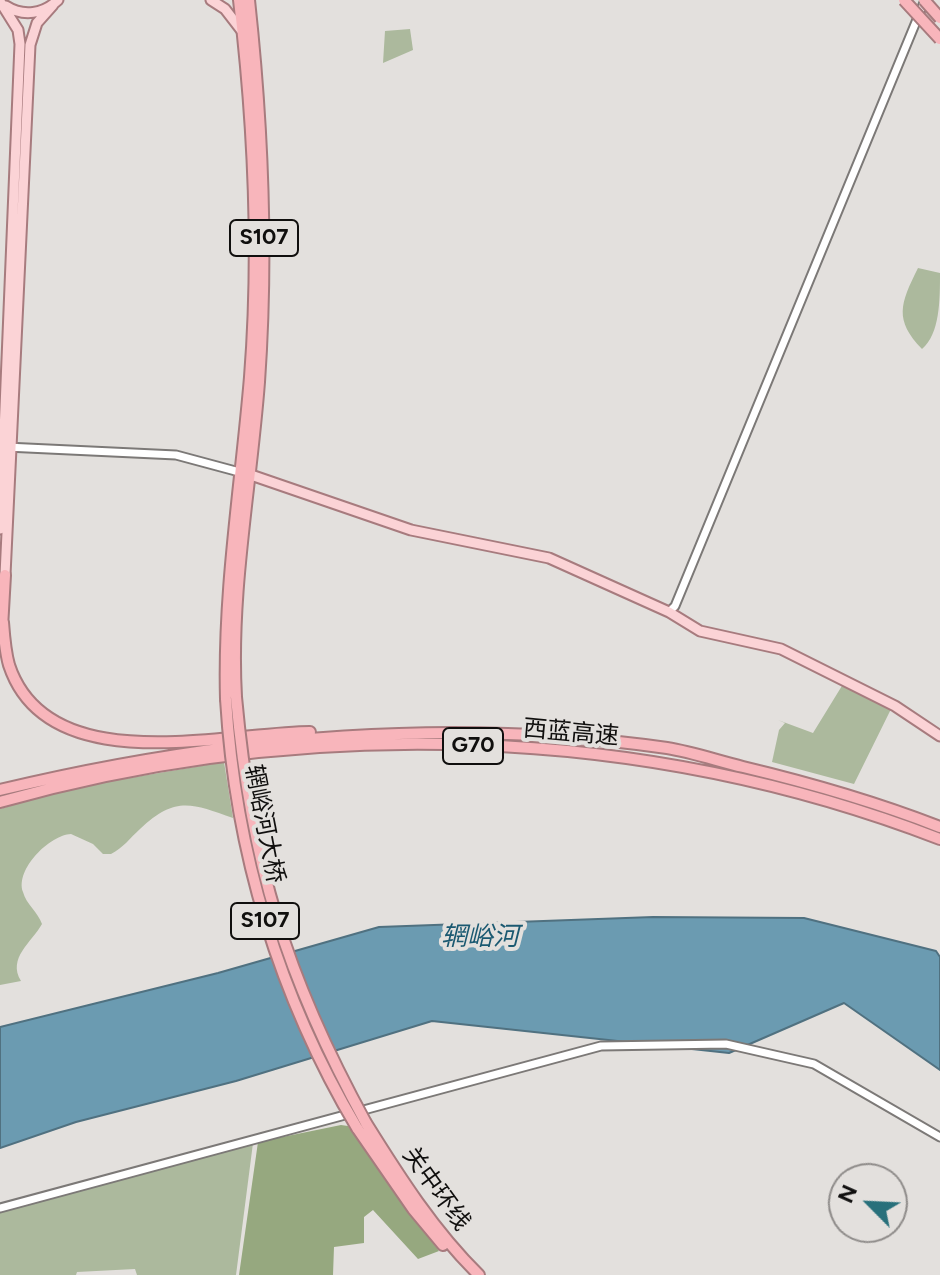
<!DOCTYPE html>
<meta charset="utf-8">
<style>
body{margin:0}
#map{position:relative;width:940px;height:1275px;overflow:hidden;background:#e3e0dd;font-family:Figtree,sans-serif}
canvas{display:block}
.north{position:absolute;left:828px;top:1163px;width:80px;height:80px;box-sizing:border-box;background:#e3e0dd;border:2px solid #8f8c8a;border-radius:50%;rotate:294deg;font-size:22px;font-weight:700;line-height:32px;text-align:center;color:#100f0e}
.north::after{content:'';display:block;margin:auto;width:28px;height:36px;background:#28707b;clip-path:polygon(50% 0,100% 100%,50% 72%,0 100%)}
</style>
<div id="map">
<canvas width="940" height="1275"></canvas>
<div class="north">N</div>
</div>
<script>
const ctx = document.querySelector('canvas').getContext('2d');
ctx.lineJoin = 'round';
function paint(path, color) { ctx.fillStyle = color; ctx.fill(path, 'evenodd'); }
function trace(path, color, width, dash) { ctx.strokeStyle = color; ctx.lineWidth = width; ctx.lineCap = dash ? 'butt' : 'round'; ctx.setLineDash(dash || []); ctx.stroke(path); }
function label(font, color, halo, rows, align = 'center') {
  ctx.font = font + ' Figtree,"Noto Sans SC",sans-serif'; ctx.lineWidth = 8; ctx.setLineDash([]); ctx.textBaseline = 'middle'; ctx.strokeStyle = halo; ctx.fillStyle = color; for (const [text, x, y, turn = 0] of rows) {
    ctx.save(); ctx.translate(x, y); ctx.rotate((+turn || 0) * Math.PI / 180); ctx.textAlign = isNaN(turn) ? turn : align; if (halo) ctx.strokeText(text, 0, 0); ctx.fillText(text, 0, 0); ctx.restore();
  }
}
const green = new Path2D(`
 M 410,29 L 413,50 L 383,63 L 385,31 Z
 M 918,268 L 940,273 C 940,300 940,334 922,349 C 894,320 900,304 918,268 Z
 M 848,676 L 893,705 L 854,784 L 772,762 L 779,730 L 785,723 L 778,720 L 813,733 Z
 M 224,762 L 233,818 C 191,803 175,796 140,829 C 130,838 123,848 111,854 L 103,854 L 93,844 L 71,834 C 50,835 15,869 23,892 C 26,904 38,912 42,924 C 32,942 7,958 21,981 L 0,985 L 0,809 L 70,788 Z
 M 253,1143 L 236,1275 L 137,1275 L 135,1269 L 77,1272 L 76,1275 L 0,1275 L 0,1211 Z`);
const forest = new Path2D(`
 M 341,1125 L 348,1126 L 439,1251 L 418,1259 L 373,1210 L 364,1217 L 364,1243 L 334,1247 L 333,1275 L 239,1275 L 258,1142 Z`);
const water = new Path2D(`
 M 653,917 L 804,918 L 936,951 L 940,957 L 940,1070 L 844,1003 L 729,1053 L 432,1021 L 236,1081 L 76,1122 L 0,1148 L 0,1027 L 218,973 L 379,927 Z`);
const minor = new Path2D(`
 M 6,447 L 176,455 L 243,473
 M 669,612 L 675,606 L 925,0
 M 0,1208 L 601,1046 L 726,1044 L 814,1064 L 940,1137`);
const major = new Path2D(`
 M 211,0 L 225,9 L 242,31
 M 6,6 C 23,17 44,14 58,0
 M 251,475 L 411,530 L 549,558 L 669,612 L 700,631 L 781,649 L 895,706 L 940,736
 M 0,529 L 20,44 L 18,30 L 1,3
 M 5,575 L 30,45 L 37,23 L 53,5`);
const highway = new Path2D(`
 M 3,622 C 4,636 5,651 9,665 C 47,780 221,733 310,732
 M 2,628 L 5,575
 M 236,697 C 230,591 251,488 259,382 C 268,254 263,128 249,0
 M 226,699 C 223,590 241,485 250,377 C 260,250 254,126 239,0
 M 0,790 C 217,738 445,716 667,748 C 692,752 718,761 743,767 C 810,783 876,802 940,827
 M 0,802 C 307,715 642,724 940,839
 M 366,1123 C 399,1176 434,1231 479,1275
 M 357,1128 L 413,1209 L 443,1245`);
const highwayBridge = new Path2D(`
 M 904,0 L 940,39
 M 924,0 L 940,18
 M 236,697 C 251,863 286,977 366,1123
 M 226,699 C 235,851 279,997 357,1128`);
const shields = [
 [264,238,68],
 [473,746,60],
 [265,921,68]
];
const shieldNames = [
 ["S107",264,238],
 ["G70",473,746],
 ["S107",265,921]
];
const streetNames = [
 ["西蓝高速",571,733,5],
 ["辋峪河大桥",264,824,79],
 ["关中环线",436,1189,54]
];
const waterNames = [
 ["辋峪河",480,937]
];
paint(green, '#acb99d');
paint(forest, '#96a87f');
paint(water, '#6b9bb1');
trace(water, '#507180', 2);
trace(minor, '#7c7977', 11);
trace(major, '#a77b7e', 13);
trace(highway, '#a77b7e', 14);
trace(minor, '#fff', 7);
trace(major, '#fbd3d6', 9);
trace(highway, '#f8b5bb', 10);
trace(highwayBridge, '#a77b7e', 14, []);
trace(highwayBridge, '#f8b5bb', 10);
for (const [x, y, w] of shields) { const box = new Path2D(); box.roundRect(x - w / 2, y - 18, w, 36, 6); ctx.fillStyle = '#e3e0dd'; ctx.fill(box); trace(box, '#100f0e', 2); }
label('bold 22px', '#100f0e', null, shieldNames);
label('24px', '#100f0e', '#e3e0dd', streetNames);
label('italic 26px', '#1b5971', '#e3e0dd', waterNames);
</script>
